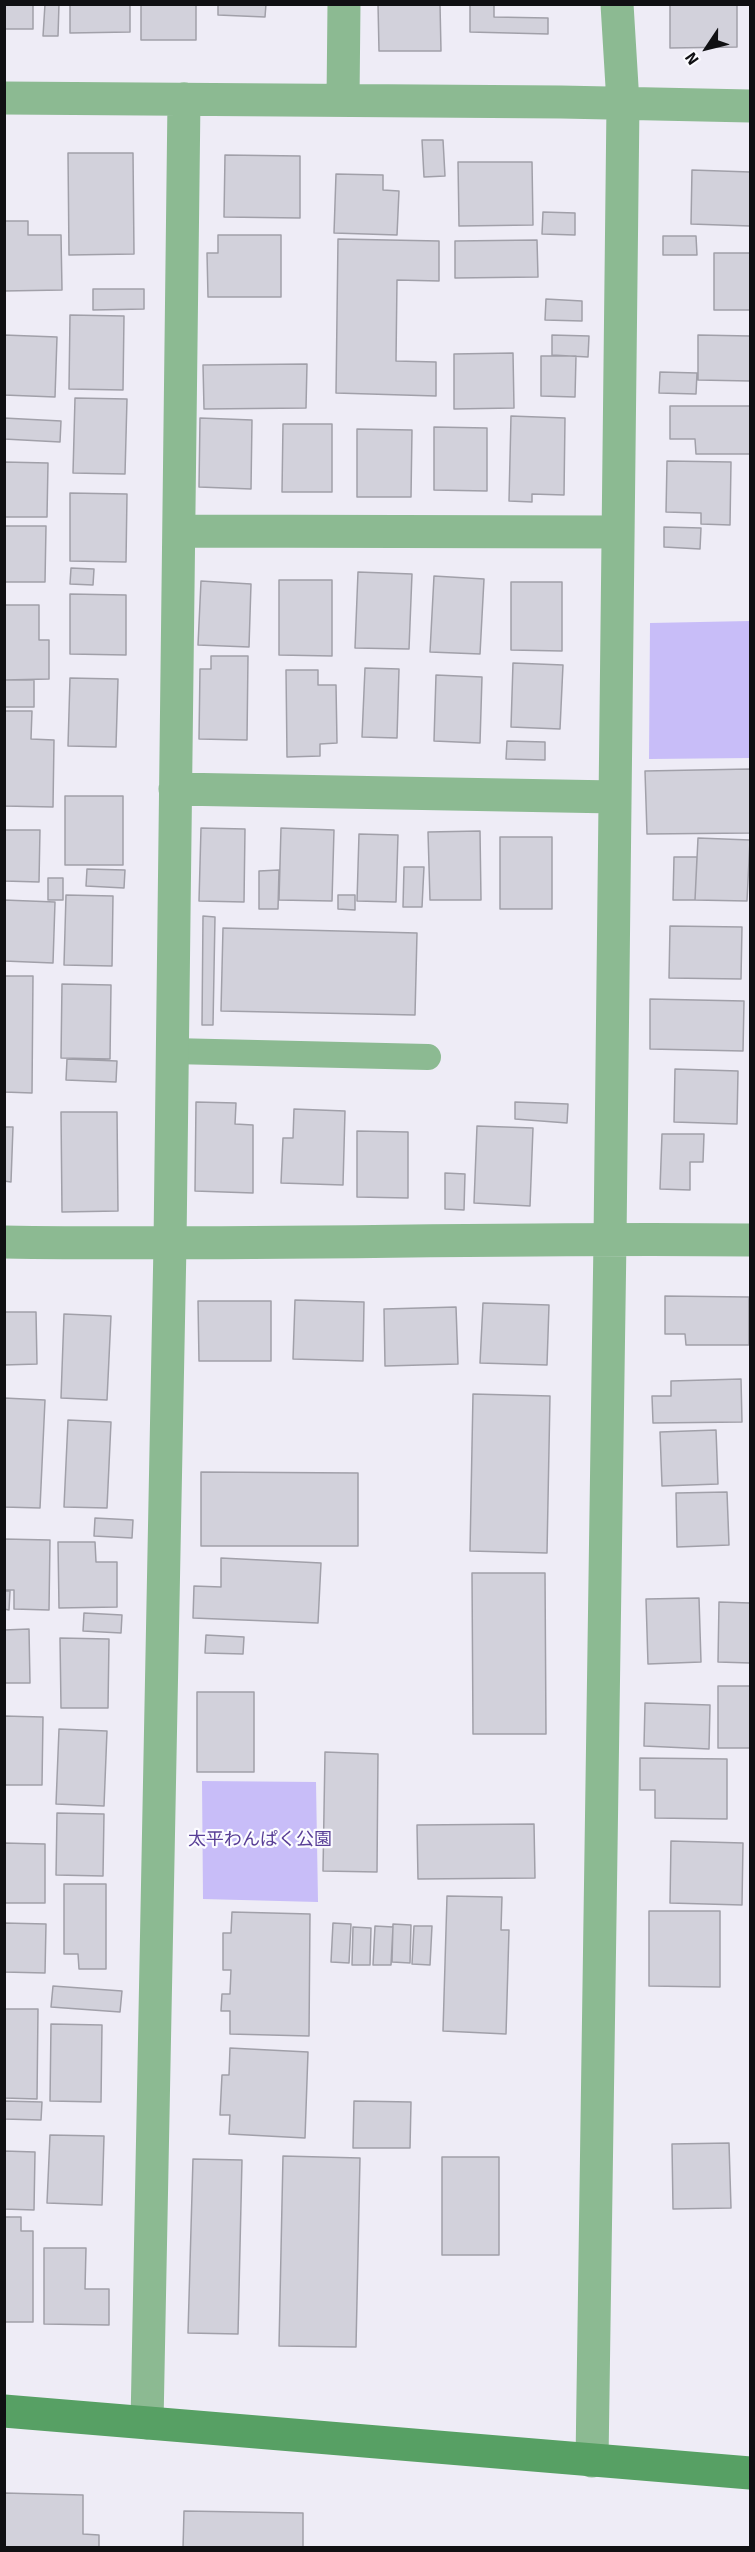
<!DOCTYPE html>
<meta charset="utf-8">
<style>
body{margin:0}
#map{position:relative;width:755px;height:2552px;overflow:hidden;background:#eeecf6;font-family:Signika,sans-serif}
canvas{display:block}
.frame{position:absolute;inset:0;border:6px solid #101013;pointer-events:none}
.north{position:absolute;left:677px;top:18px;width:60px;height:60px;-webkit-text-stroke:4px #fbfbff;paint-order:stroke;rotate:235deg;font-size:16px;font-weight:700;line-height:24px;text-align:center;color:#101013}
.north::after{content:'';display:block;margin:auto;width:21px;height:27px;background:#101013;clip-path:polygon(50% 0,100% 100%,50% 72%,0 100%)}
</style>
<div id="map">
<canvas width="755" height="2552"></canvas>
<div class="frame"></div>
<div class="north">N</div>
</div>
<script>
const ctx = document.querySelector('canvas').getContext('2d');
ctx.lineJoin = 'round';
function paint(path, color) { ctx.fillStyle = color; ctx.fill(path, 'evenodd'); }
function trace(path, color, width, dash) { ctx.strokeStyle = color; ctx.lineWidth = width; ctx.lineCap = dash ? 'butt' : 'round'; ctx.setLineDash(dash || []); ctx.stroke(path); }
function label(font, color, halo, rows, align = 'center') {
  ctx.font = font + ' Signika,"Noto Sans JP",sans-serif'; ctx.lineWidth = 4.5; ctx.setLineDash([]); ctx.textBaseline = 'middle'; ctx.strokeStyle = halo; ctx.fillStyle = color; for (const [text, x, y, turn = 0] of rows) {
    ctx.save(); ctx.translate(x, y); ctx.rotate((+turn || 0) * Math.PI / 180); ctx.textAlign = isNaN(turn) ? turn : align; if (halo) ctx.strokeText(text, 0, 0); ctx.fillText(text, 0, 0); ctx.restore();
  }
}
const green = new Path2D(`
 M 750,621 L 750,758 L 649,759 L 650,623 Z
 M 202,1781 L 316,1782 L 318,1902 L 203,1899 Z`);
const building = new Path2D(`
 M 4,4 L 33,4 L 33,29 L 4,29 Z
 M 45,4 L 59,4 L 58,36 L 43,36 Z
 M 70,4 L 130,4 L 130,32 L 70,33 Z
 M 141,4 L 196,4 L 196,40 L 141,40 Z
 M 218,4 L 266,4 L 265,17 L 218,15 Z
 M 378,4 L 440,4 L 441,51 L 379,51 Z
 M 470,4 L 494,4 L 494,17 L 548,18 L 548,34 L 470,32 Z
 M 670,4 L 737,4 L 737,47 L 670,48 Z
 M 422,140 L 443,140 L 445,176 L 424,177 Z
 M 68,153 L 133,153 L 134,254 L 69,255 Z
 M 225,155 L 300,156 L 300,218 L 224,217 Z
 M 458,162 L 532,162 L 533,225 L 459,226 Z
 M 692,170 L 750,172 L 750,226 L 691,224 Z
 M 336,174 L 383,175 L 383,190 L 399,191 L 397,235 L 334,233 Z
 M 543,212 L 575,213 L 575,235 L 542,234 Z
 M 4,221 L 28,221 L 28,235 L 61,235 L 62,290 L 4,291 Z
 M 218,235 L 281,235 L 281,297 L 208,297 L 207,253 L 218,253 Z
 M 663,236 L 696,236 L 697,255 L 663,255 Z
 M 338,239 L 439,241 L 439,281 L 397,280 L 396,361 L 436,362 L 436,396 L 336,393 Z
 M 537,240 L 538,277 L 455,278 L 455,241 Z
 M 714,253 L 750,253 L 750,310 L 714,310 Z
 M 93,289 L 144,289 L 144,309 L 93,310 Z
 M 546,299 L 582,301 L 582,321 L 545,320 Z
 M 70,315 L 124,316 L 123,390 L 69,389 Z
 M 4,335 L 57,337 L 55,397 L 4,395 Z
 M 552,335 L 589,336 L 588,357 L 552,355 Z
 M 698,335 L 750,336 L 750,381 L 698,380 Z
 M 513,353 L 514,408 L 454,409 L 454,354 Z
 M 541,356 L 576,356 L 575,397 L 541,396 Z
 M 307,364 L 306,408 L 204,409 L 203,365 Z
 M 660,372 L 697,373 L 696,394 L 659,393 Z
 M 75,398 L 127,399 L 125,474 L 73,473 Z
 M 670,406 L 750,406 L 750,454 L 696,454 L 695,439 L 670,439 Z
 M 511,416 L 565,418 L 564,495 L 532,494 L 532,502 L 509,501 Z
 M 4,418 L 61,421 L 60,442 L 4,439 Z
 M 200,418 L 252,420 L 251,489 L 199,487 Z
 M 283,424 L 332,424 L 332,492 L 282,492 Z
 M 434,427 L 487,428 L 487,491 L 434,490 Z
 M 357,429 L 412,430 L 411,497 L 357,497 Z
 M 667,461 L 731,462 L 730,525 L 701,524 L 701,513 L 666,512 Z
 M 4,462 L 48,463 L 47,517 L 4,517 Z
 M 70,493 L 127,494 L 126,562 L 70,561 Z
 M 4,526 L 46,526 L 45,582 L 4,582 Z
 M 664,527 L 701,528 L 700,549 L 664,547 Z
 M 71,568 L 94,569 L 93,585 L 70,584 Z
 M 358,572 L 412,574 L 409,649 L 355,648 Z
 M 434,576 L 484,579 L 480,654 L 430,652 Z
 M 279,580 L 332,580 L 332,656 L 279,655 Z
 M 201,581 L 251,584 L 249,647 L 198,645 Z
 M 511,582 L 562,582 L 562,651 L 511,650 Z
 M 70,594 L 126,595 L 126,655 L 70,654 Z
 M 4,605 L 39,605 L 39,640 L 49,640 L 49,679 L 4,680 Z
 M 211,656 L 248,656 L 247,740 L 199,739 L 200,669 L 211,669 Z
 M 513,663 L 563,665 L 560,729 L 511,727 Z
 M 365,668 L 399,669 L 397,738 L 362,737 Z
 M 286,670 L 318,670 L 318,685 L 336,685 L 337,743 L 320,744 L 320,756 L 287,757 Z
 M 436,675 L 482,677 L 480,743 L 434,741 Z
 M 70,678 L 118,679 L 116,747 L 68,746 Z
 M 4,680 L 34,680 L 34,707 L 4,707 Z
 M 4,711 L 32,711 L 31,739 L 54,740 L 53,807 L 4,806 Z
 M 507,741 L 545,742 L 545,760 L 506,759 Z
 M 750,769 L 750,833 L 647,834 L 645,771 Z
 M 65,796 L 123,796 L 123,865 L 65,865 Z
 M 201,828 L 245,829 L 244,902 L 199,901 Z
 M 281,828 L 334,830 L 332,901 L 279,900 Z
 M 4,830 L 40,830 L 39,882 L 4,881 Z
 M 480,831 L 481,900 L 430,900 L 428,832 Z
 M 359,834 L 398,835 L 396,902 L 357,901 Z
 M 500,837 L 552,837 L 552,909 L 500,909 Z
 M 698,838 L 750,840 L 747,901 L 695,900 Z
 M 674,857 L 697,857 L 695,900 L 673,900 Z
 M 404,867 L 424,867 L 422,907 L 403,907 Z
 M 87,869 L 125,870 L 124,888 L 86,886 Z
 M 279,870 L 278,909 L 259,909 L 259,871 Z
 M 48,878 L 63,878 L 63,900 L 48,900 Z
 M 66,895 L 113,896 L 112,966 L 64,965 Z
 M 338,895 L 355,895 L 355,910 L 338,909 Z
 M 4,900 L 55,902 L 53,963 L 4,961 Z
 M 203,916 L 215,917 L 213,1025 L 202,1025 Z
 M 670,926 L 742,927 L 741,979 L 669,978 Z
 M 223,928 L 417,933 L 415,1015 L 221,1011 Z
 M 4,976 L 33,976 L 32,1093 L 4,1092 Z
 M 62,984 L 111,985 L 110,1059 L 61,1058 Z
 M 650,999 L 744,1001 L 743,1051 L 650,1049 Z
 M 67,1059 L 117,1061 L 116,1082 L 66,1080 Z
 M 675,1069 L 738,1071 L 737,1124 L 674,1122 Z
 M 196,1102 L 236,1103 L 235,1124 L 253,1125 L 253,1193 L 195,1191 Z
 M 515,1102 L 568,1104 L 567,1123 L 515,1119 Z
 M 294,1109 L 345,1111 L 343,1185 L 281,1183 L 283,1138 L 293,1138 Z
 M 61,1112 L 117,1112 L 118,1211 L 62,1212 Z
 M 477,1126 L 533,1128 L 530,1206 L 474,1203 Z
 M 4,1127 L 13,1127 L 11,1182 L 4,1181 Z
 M 357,1131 L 408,1132 L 408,1198 L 357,1197 Z
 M 662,1134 L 704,1134 L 703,1162 L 690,1162 L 690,1190 L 660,1189 Z
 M 445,1173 L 465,1174 L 464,1210 L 445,1209 Z
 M 665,1296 L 749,1297 L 749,1345 L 686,1345 L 685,1334 L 665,1334 Z
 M 295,1300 L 364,1302 L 363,1361 L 293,1359 Z
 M 198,1301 L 271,1301 L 271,1361 L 199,1361 Z
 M 483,1303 L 549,1305 L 547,1365 L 480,1363 Z
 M 456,1307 L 458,1364 L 385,1366 L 384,1309 Z
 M 4,1312 L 36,1312 L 37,1364 L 4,1365 Z
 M 64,1314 L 111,1316 L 107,1400 L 61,1398 Z
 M 741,1379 L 742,1422 L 653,1423 L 652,1396 L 671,1396 L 671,1381 Z
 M 473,1394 L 550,1396 L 547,1553 L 470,1551 Z
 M 4,1398 L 45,1400 L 40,1508 L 4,1507 Z
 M 68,1420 L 111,1422 L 107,1508 L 64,1507 Z
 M 716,1430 L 718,1484 L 662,1486 L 660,1432 Z
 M 201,1472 L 358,1473 L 358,1546 L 201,1546 Z
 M 727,1492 L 729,1545 L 677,1547 L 676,1493 Z
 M 95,1518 L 133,1520 L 132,1538 L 94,1536 Z
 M 4,1539 L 50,1540 L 49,1610 L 14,1609 L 14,1590 L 4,1590 Z
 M 58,1542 L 95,1542 L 96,1562 L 117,1562 L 117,1607 L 59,1608 Z
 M 221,1558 L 321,1563 L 318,1623 L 193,1618 L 194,1586 L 221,1587 Z
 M 472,1573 L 545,1573 L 546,1734 L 473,1734 Z
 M 4,1591 L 10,1591 L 9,1610 L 4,1609 Z
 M 699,1598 L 701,1662 L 648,1664 L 646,1599 Z
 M 719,1602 L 750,1603 L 750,1663 L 718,1662 Z
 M 84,1613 L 122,1615 L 121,1633 L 83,1631 Z
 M 29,1629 L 30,1683 L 4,1683 L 4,1630 Z
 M 206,1635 L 244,1637 L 243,1654 L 205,1653 Z
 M 60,1638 L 109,1639 L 108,1708 L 61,1708 Z
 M 718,1686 L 750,1686 L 750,1748 L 718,1748 Z
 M 197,1692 L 254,1692 L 254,1772 L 197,1772 Z
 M 645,1703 L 710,1705 L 709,1749 L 644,1746 Z
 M 4,1716 L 43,1717 L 42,1785 L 4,1785 Z
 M 59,1729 L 107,1731 L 104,1806 L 56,1804 Z
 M 325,1752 L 378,1754 L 377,1872 L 323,1871 Z
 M 640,1758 L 727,1759 L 727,1819 L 655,1818 L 655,1790 L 640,1790 Z
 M 57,1813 L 104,1814 L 103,1876 L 56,1875 Z
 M 534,1824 L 535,1878 L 418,1879 L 417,1825 Z
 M 671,1841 L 743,1843 L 742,1905 L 670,1903 Z
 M 4,1843 L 45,1844 L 45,1903 L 4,1903 Z
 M 64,1884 L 106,1884 L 106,1969 L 79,1969 L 78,1954 L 64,1954 Z
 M 447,1896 L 502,1897 L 501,1930 L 509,1930 L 506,2034 L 443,2031 Z
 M 649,1911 L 720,1911 L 720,1987 L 649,1986 Z
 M 232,1912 L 310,1914 L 309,2036 L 230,2034 L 230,2011 L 221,2011 L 222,1994 L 230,1994 L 231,1970 L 223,1970 L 223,1933 L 231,1933 Z
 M 4,1923 L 46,1924 L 45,1973 L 4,1972 Z
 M 333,1923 L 351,1924 L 349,1963 L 331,1962 Z
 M 393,1924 L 411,1925 L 410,1963 L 392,1962 Z
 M 375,1926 L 393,1927 L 391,1965 L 373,1965 Z
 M 414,1926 L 432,1926 L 430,1965 L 412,1964 Z
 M 353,1927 L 371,1928 L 370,1965 L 352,1965 Z
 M 53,1986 L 122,1991 L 120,2012 L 51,2007 Z
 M 4,2009 L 38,2009 L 37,2099 L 4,2098 Z
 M 51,2024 L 102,2025 L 101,2102 L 50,2101 Z
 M 230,2048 L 308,2052 L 305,2138 L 229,2134 L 230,2115 L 220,2115 L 222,2075 L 229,2075 Z
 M 4,2101 L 42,2102 L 41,2120 L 4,2119 Z
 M 354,2101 L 411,2102 L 410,2148 L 353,2148 Z
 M 50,2135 L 104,2136 L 102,2205 L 47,2203 Z
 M 729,2143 L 731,2208 L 673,2209 L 672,2144 Z
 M 4,2151 L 35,2152 L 34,2210 L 4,2209 Z
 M 283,2156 L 360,2158 L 356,2347 L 279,2346 Z
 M 442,2157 L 499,2157 L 499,2255 L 442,2255 Z
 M 193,2159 L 242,2160 L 238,2334 L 188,2333 Z
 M 4,2217 L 21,2217 L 21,2231 L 33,2231 L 33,2322 L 4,2322 Z
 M 44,2248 L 86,2248 L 85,2289 L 109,2289 L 109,2325 L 44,2324 Z
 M 4,2493 L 83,2495 L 83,2534 L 99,2535 L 99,2548 L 4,2548 Z
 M 184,2511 L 303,2513 L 303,2548 L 183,2548 Z`);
const lane = new Path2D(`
 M 172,1051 L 428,1057`);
const street = new Path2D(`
 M 4,98 L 561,102 L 750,106
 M 343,100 L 344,4
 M 179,531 L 618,532
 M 175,789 L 615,797
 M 4,1242 C 253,1246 502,1237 750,1240
 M 147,2423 L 170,1244 L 184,99
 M 592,2461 L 610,1239 L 623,103 L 617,4`);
const secondary = new Path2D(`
 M 4,2411 L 750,2473`);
const parkNames = [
 ["太平わんぱく公園",260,1840]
];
paint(green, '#c8bdf8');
paint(building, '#d2d1db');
trace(building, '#a1a0a9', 1.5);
trace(lane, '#8cba92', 26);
trace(street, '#8cba92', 33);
trace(secondary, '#57a064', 33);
label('18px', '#583e96', '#fbfbff', parkNames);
</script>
